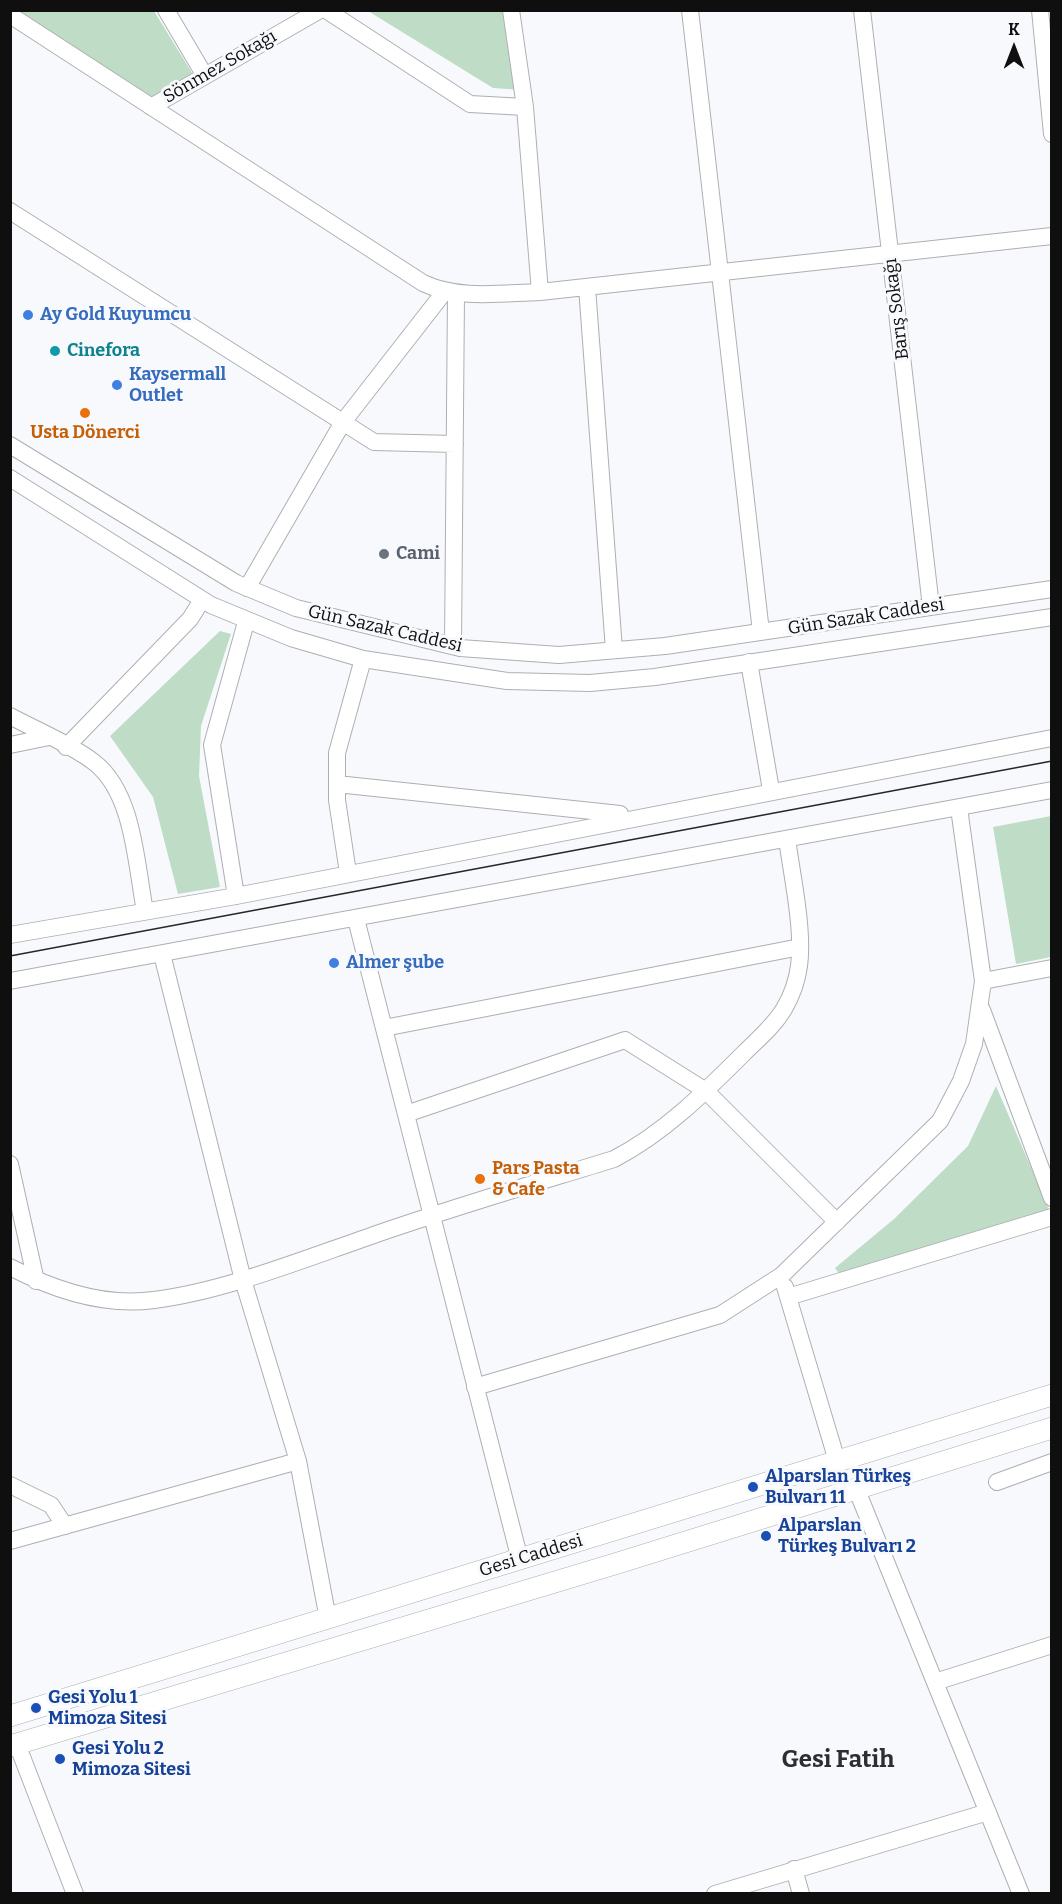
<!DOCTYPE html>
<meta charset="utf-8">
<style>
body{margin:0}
#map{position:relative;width:1062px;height:1904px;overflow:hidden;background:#f8f9fc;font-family:Bitter,serif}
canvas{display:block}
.frame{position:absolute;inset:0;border:12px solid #0f0f10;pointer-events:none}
.north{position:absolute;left:984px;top:18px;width:60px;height:60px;-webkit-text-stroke:4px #f8f9fc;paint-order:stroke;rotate:0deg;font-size:16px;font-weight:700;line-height:24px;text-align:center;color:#0f0f10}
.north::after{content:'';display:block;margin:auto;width:21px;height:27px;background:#0f0f10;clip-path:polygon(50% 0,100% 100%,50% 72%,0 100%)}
</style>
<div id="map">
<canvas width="1062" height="1904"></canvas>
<div class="frame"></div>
<div class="north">K</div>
</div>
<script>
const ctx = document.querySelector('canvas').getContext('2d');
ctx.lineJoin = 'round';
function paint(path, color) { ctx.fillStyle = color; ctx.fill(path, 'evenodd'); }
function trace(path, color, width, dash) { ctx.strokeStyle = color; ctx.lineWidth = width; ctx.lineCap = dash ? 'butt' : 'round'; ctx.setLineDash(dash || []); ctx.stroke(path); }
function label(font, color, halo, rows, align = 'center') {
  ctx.font = font + ' Bitter,serif'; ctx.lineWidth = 6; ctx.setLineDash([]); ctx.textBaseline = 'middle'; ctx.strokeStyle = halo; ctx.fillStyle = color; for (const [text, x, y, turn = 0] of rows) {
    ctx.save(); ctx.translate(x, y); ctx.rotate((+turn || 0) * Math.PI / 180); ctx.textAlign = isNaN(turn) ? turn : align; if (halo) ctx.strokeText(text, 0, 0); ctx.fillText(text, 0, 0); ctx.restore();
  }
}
const green = new Path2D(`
 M 19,11 L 154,11 L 194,76 L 155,99 Z
 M 368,11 L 507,11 L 521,90 L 493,88 Z
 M 220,631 L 231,634 L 201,726 L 199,776 L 220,887 L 178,894 L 153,797 L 110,736 Z
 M 1051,816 L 1051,957 L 1016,964 L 993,827 Z
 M 996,1086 L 1051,1214 L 840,1275 L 835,1268 L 894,1219 L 968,1146 Z`);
const minor = new Path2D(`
 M 166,10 L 205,76
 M 326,10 L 470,104 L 525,107
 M 511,10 L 525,107 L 540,292
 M 690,10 L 761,632
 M 862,10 L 931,607
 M 1040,10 L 1052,134
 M 10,15 L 423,283 C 459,300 501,293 540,292 L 1052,236
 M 151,107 L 320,10
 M 10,211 L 374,442 L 455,444
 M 587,287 L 614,650
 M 10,445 L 236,583 L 296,608 L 460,648 L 559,655 L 665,646 L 1052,589
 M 10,478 L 211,605 L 291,638 L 363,659 L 507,681 L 590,683 L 655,677 L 1052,617
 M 247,588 L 343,422 L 445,291
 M 453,646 L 456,294
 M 749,662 L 771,790
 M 10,716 C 36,730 72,745 95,763 C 134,794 136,865 145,911
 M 10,745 L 49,737
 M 66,747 L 190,619 L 202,600
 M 337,784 L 620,814
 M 348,873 L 337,800 L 337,753 L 363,659
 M 236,896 L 212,745 L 246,622
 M 356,919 L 520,1560
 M 10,935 L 236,896 L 1052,738
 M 162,954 L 243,1280 L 298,1461 L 328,1619
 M 10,981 L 1052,790
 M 983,981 L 1052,968
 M 982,1010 L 1052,1198
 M 384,1028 L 800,947
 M 406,1114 L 625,1040 L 706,1091 L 837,1222
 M 10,1164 L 36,1281
 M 10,1267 C 54,1290 103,1307 154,1300 C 225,1291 304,1259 371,1236 C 451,1208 533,1184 614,1159 C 664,1133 704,1093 744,1053 C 758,1039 773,1027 784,1009 C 791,997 797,981 799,966 C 804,930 792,876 787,839
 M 785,1287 L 837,1461
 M 788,1297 L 1052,1217
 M 475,1387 L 720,1315 L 782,1275 L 940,1121 L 961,1081 L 974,1044 L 983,981 L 959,808
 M 997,1482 L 1052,1462
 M 10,1485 L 51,1505 L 65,1526
 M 856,1488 L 1021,1894
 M 10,1541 L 298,1461
 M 935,1682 L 1052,1645
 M 17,1744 L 75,1894
 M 794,1869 L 801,1894
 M 715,1894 L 988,1812`);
const major = new Path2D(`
 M 10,1716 L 1052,1395
 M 10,1746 L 618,1563 L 1052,1428`);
const tram = new Path2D(`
 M 10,956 L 1052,761`);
const markers = [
 [28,315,6,"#3f7fe0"],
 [55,351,6,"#0f9aa8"],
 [117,385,6,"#3f7fe0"],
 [85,413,6,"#e8710a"],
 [384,554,6,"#6b7280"],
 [334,963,6,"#3f7fe0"],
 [480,1179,6,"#e8710a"],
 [753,1487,6,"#1a4fb4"],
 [766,1536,6,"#1a4fb4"],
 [36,1708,6,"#1a4fb4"],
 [60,1759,6,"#1a4fb4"]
];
const streetNames = [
 ["Sönmez Sokağı",220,67,-30],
 ["Barış Sokağı",897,309,-97],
 ["Gün Sazak Caddesi",866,617,-9],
 ["Gün Sazak Caddesi",385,629,13],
 ["Gesi Caddesi",531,1556,-17]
];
const shopNames = [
 ["Ay Gold Kuyumcu",40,315],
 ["Kaysermall",129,375],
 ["Outlet",129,396],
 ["Almer şube",346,963]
];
const cultureNames = [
 ["Cinefora",67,351]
];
const foodNames = [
 ["Usta Dönerci",85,433],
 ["Pars Pasta",492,1169,"left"],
 ["& Cafe",492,1190,"left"]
];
const worshipNames = [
 ["Cami",396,554]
];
const transitNames = [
 ["Alparslan Türkeş",765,1477],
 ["Bulvarı 11",765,1498],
 ["Alparslan",778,1526],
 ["Türkeş Bulvarı 2",778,1547],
 ["Gesi Yolu 1",48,1698],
 ["Mimoza Sitesi",48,1719],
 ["Gesi Yolu 2",72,1749],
 ["Mimoza Sitesi",72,1770]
];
const districtNames = [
 ["Gesi Fatih",838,1760]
];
paint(green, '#bfddc6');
trace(minor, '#aeafb2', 18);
trace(major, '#aeafb2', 22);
trace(minor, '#fff', 16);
trace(major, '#fff', 21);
trace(tram, '#272729', 1.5);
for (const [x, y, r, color] of markers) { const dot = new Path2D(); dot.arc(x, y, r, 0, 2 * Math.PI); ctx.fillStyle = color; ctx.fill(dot); trace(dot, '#f8f9fc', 2); }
label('18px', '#0f0f10', '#f8f9fc', streetNames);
label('bold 18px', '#366cbe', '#f8f9fc', shopNames, 'left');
label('bold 18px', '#0d838f', '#f8f9fc', cultureNames, 'left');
label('bold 18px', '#c56008', '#f8f9fc', foodNames);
label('bold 18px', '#5b616d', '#f8f9fc', worshipNames, 'left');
label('bold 18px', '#164399', '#f8f9fc', transitNames, 'left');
label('bold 24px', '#2d2e30', '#f8f9fc', districtNames);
</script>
